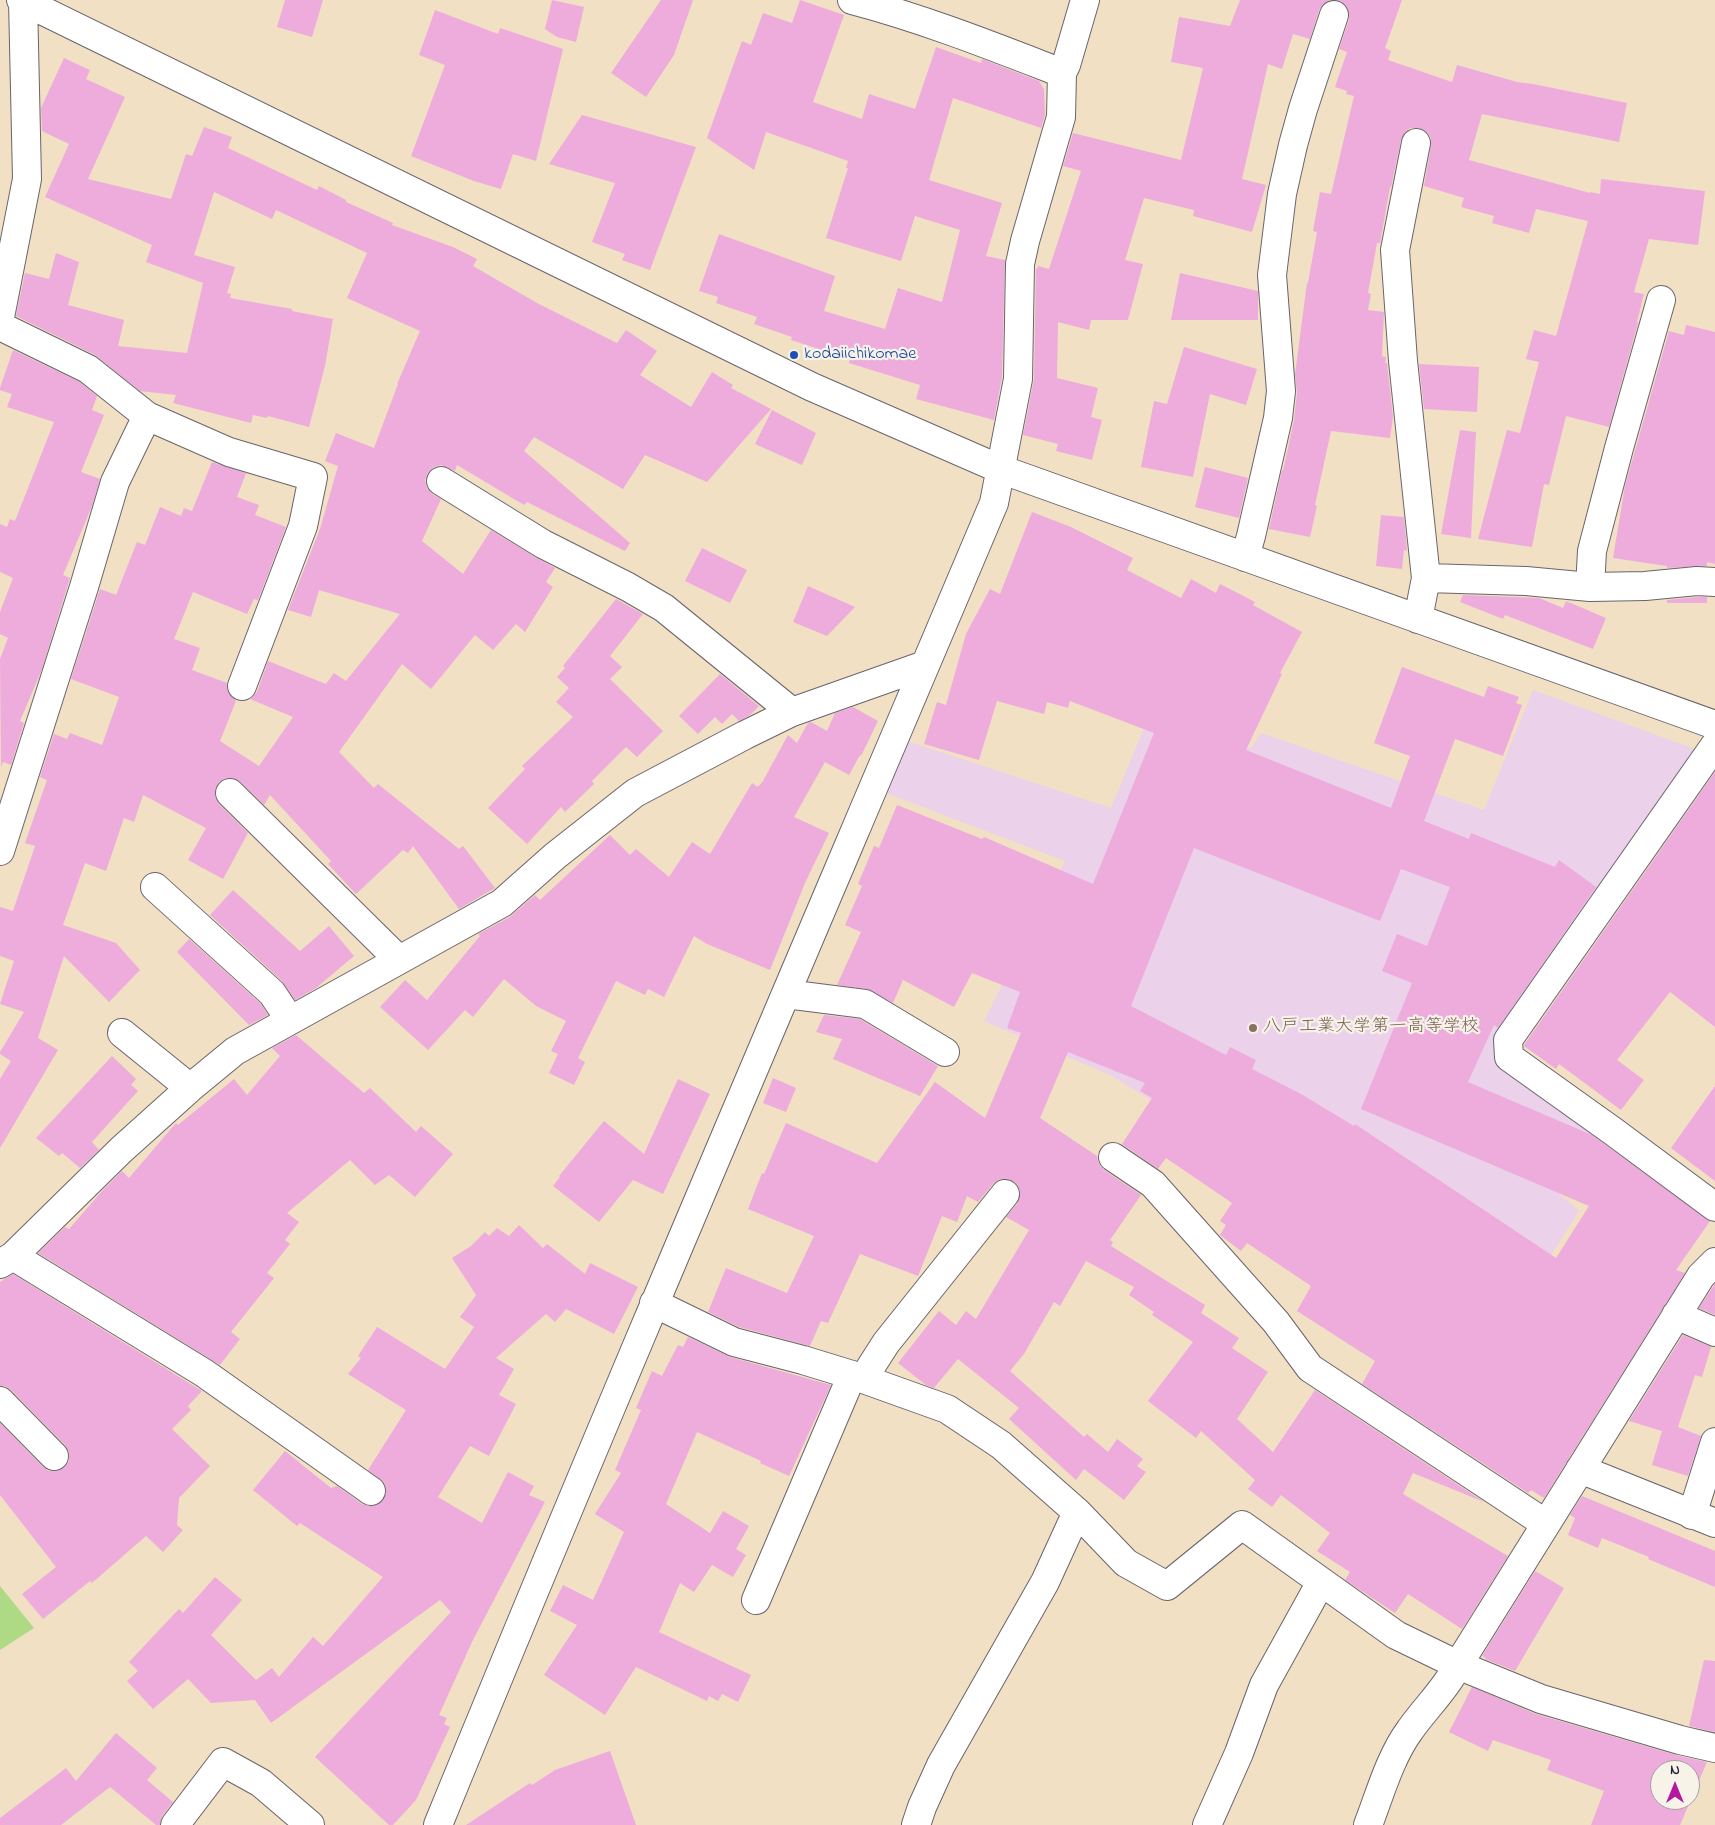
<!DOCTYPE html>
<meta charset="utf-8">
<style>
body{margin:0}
#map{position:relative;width:1715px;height:1825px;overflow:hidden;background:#f1e0c4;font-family:"Indie Flower",sans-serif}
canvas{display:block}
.north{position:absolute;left:1650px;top:1760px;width:50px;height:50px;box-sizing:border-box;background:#f7f3e8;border:1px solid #a29fa3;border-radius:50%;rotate:0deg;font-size:14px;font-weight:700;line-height:20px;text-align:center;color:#22223b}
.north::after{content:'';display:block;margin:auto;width:18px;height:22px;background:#b5179e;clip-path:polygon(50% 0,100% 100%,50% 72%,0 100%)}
</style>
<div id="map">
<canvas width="1715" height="1825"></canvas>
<div class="north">N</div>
</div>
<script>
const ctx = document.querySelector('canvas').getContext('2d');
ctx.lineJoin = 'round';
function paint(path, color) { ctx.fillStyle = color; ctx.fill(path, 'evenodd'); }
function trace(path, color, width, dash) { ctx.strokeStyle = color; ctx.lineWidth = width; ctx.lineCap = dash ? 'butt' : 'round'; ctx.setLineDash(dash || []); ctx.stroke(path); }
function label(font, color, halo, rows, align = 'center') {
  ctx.font = font + ' "Indie Flower","Klee One",sans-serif'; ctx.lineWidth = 4.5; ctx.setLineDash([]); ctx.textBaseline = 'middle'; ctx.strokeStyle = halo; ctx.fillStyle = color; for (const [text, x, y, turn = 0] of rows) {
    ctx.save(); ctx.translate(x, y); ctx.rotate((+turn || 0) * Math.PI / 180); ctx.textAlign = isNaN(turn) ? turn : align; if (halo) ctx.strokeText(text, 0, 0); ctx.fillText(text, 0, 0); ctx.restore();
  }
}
const built = new Path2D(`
 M 1533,690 L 1695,749 L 1517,1012 L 1504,1034 L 1603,1137 L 1559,1194 L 1579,1211 L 1480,1368 L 1251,1161 L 1110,1075 L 984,1021 L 1065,861 L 886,793 L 907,741 L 1111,808 L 1151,711 L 1251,748 L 1261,733 L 1484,810 Z`);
const green = new Path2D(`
 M 0,1586 L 34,1628 L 0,1650 Z`);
const building = new Path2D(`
 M 285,0 L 323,0 L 312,37 L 277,27 Z
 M 552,0 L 584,7 L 576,42 L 557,37 L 545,29 Z
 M 661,0 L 693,0 L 674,55 L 646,97 L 611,73 Z
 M 800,0 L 844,15 L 813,102 L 862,119 L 869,94 L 915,109 L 936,47 L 981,63 L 982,59 L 1039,81 L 1044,89 L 1045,115 L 1041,128 L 953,98 L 929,180 L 1002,203 L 986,256 L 1005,260 L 1002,377 L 994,420 L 916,399 L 920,385 L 849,363 L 850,359 L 791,340 L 792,337 L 754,324 L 757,317 L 716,303 L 718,297 L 699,291 L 719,234 L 835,276 L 824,311 L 885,329 L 898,288 L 942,302 L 960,230 L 915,216 L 901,261 L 826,238 L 848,168 L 846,168 L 848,161 L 766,132 L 754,170 L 707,138 L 742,41 L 751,45 L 763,13 L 792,23 Z
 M 1240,0 L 1330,0 L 1323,4 L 1319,10 L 1310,39 L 1293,34 L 1282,69 L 1268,64 L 1242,179 L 1266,185 L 1252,232 L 1193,216 L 1194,210 L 1144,198 L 1125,260 L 1143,264 L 1128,320 L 1091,320 L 1089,330 L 1058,322 L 1057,378 L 1098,388 L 1091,417 L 1102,420 L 1092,460 L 1056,451 L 1058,444 L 1023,435 L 1034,379 L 1036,268 L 1037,269 L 1038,266 L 1049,269 L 1081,171 L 1063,166 L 1073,133 L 1181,160 L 1203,68 L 1171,62 L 1179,17 L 1230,26 Z
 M 1337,0 L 1402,0 L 1385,48 L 1391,51 L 1388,60 L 1452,82 L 1457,65 L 1517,82 L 1533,84 L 1627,103 L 1619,142 L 1482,114 L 1469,160 L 1590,193 L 1590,192 L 1600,194 L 1601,179 L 1705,191 L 1698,245 L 1649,239 L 1634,292 L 1644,294 L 1637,322 L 1638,323 L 1609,427 L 1566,416 L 1549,485 L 1544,484 L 1532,547 L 1478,539 L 1507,430 L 1520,433 L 1539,362 L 1526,359 L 1534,330 L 1556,336 L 1588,221 L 1536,209 L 1529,233 L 1492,223 L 1494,216 L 1461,207 L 1464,198 L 1424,186 L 1431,146 L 1431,138 L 1427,132 L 1419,128 L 1410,128 L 1405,132 L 1401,140 L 1391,187 L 1390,187 L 1380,243 L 1377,243 L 1368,293 L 1371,294 L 1368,310 L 1384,312 L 1382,356 L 1386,357 L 1385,363 L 1387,363 L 1393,417 L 1390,438 L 1331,431 L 1315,505 L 1317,506 L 1310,537 L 1269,529 L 1282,470 L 1283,471 L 1294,420 L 1297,393 L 1295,374 L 1307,283 L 1308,283 L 1317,232 L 1313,231 L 1320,192 L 1331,194 L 1354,96 L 1346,94 L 1347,91 L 1335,87 L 1347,52 L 1339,49 L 1349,20 L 1349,12 L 1345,4 Z
 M 435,10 L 498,34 L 500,28 L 563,49 L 536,161 L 513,154 L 501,189 L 474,181 L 411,156 L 445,65 L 419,55 Z
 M 64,58 L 90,70 L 86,79 L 125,97 L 88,179 L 171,199 L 186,154 L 192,156 L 204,127 L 232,137 L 228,148 L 317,190 L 319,186 L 346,200 L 346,202 L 393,223 L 392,225 L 453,247 L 477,259 L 473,266 L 537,303 L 617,343 L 626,330 L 657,351 L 640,375 L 691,407 L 712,372 L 733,385 L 731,388 L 771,409 L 707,482 L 645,455 L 623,489 L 534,437 L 524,451 L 630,543 L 625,551 L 527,502 L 524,505 L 457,465 L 455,471 L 441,465 L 434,467 L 428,472 L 425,480 L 427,488 L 432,494 L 441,499 L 422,541 L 463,574 L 491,530 L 535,557 L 555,568 L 546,582 L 553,587 L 525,632 L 516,624 L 493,650 L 475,635 L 431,689 L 402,664 L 339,752 L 374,788 L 378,784 L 459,849 L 463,846 L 495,888 L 459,909 L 413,846 L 408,853 L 403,850 L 356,894 L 328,864 L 331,861 L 270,795 L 264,805 L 241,782 L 233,778 L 226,778 L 219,782 L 215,789 L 215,797 L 219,804 L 248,833 L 223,879 L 188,860 L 206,828 L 143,795 L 134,822 L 124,818 L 106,871 L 85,863 L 63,925 L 116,943 L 140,970 L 109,1002 L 64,956 L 38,1038 L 58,1050 L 0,1148 L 0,1079 L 11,1061 L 0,1054 L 0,1052 L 24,1012 L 0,1004 L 14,961 L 0,956 L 0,907 L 13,911 L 35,846 L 25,843 L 47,780 L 40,777 L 54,734 L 67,739 L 70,733 L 102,745 L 119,697 L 71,679 L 100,589 L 116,595 L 137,542 L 145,545 L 160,507 L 181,516 L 184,508 L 192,511 L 212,462 L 246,473 L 237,497 L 259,505 L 255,515 L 286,527 L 258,600 L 254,599 L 247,614 L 193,592 L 174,639 L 200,648 L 192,670 L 227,683 L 227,689 L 230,695 L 236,701 L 220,741 L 259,766 L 293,717 L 250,699 L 257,692 L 268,661 L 326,684 L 334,673 L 346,681 L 400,614 L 319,590 L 311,617 L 288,610 L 320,529 L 338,466 L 325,461 L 336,433 L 374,448 L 398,384 L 397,384 L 420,331 L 347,298 L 367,253 L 276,210 L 272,219 L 214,192 L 194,255 L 235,267 L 227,293 L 231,294 L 230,298 L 292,309 L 292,311 L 333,319 L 325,366 L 309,427 L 268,416 L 267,418 L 253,415 L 251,423 L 173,403 L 176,395 L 140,391 L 95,355 L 16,316 L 25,273 L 49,279 L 56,253 L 79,262 L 68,305 L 124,320 L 118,346 L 187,353 L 203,283 L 146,262 L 152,245 L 45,197 L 69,144 L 42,131 L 41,108 Z
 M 582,115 L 696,147 L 650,270 L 622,260 L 625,254 L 592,242 L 615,183 L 549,164 Z
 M 1180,273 L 1258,291 L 1258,320 L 1171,320 Z
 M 1686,325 L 1715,332 L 1715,564 L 1707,562 L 1707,566 L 1667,568 L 1667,566 L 1613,558 L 1625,486 L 1669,331 L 1684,335 Z
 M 1184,347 L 1257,369 L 1246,405 L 1210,394 L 1193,477 L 1141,467 L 1154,401 L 1167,404 Z
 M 13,350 L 80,382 L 97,396 L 92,410 L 104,415 L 81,472 L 100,479 L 92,506 L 63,575 L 70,578 L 42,669 L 20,721 L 24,723 L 11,765 L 3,762 L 1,767 L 0,659 L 8,638 L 0,634 L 0,612 L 13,578 L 0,572 L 0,524 L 7,527 L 10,519 L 15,521 L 54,422 L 7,407 L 12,394 L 0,390 L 0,388 Z
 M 1419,364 L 1479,367 L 1477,412 L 1424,409 Z
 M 772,410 L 816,433 L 802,465 L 755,444 Z
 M 1460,430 L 1476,432 L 1471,538 L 1441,534 Z
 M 1205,467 L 1248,478 L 1239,518 L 1195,507 Z
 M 1032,512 L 1071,527 L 1133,558 L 1127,570 L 1181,598 L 1191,579 L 1216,593 L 1220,584 L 1255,602 L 1253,605 L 1302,632 L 1280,673 L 1282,674 L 1246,750 L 1391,808 L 1410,756 L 1374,743 L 1402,667 L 1484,697 L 1488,686 L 1519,697 L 1516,703 L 1522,705 L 1503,756 L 1455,739 L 1424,821 L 1469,839 L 1471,833 L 1555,867 L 1559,860 L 1596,887 L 1498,1028 L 1494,1025 L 1468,1082 L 1592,1135 L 1710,1221 L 1676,1270 L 1685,1273 L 1544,1498 L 1531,1490 L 1528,1493 L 1362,1384 L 1375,1361 L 1297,1311 L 1311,1286 L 1247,1243 L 1241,1251 L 1220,1235 L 1226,1225 L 1220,1221 L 1232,1203 L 1166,1158 L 1158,1169 L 1122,1144 L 1152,1098 L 1140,1091 L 1145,1083 L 1068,1052 L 1040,1118 L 1097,1156 L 1099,1164 L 1104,1170 L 1141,1195 L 1110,1240 L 1113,1242 L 1111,1246 L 1205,1305 L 1201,1313 L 1239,1338 L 1232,1348 L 1268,1372 L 1237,1419 L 1273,1452 L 1315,1390 L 1484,1502 L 1413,1473 L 1403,1494 L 1508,1556 L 1462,1629 L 1408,1594 L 1395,1613 L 1345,1580 L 1350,1572 L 1317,1551 L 1330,1533 L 1281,1495 L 1272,1507 L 1248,1489 L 1255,1480 L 1201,1431 L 1196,1438 L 1148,1401 L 1193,1342 L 1152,1315 L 1154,1312 L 1129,1295 L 1134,1287 L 1086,1261 L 1060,1306 L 1054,1302 L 1024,1354 L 1010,1371 L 1084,1437 L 1087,1434 L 1108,1452 L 1117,1439 L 1143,1459 L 1137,1466 L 1146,1472 L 1124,1500 L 1084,1469 L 1076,1480 L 1009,1419 L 1019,1408 L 958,1359 L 934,1388 L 926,1385 L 898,1363 L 939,1311 L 956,1325 L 966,1311 L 976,1319 L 1029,1230 L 1006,1217 L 1017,1204 L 1020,1196 L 1019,1188 L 1015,1182 L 1008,1179 L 1000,1179 L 993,1184 L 978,1202 L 967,1196 L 957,1222 L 942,1216 L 918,1276 L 860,1254 L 828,1323 L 821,1321 L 810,1346 L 739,1327 L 708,1312 L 726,1268 L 787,1293 L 814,1236 L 748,1209 L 762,1173 L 764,1174 L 786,1123 L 877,1163 L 935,1082 L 985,1118 L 1021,1033 L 1007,1028 L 1020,992 L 972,973 L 954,1007 L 903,980 L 893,1003 L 867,989 L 837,985 L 861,932 L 845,925 L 862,886 L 858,884 L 874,846 L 879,848 L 897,805 L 982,839 L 984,837 L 1093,884 L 1154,733 L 1070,701 L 1068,708 L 1047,702 L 1044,714 L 997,701 L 979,760 L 924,744 L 937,702 L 946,705 L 966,634 L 990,589 L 1000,594 ZM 1194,848 L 1380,921 L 1401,869 L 1450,887 L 1427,946 L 1397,934 L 1382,971 L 1412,983 L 1361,1109 L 1589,1206 L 1556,1258 L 1355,1124 L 1354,1126 L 1301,1094 L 1252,1069 L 1256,1060 L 1230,1047 L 1226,1055 L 1131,1006 Z
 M 1381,515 L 1404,517 L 1407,551 L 1404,550 L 1402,569 L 1376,566 Z
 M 702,548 L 747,570 L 730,603 L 685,581 Z
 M 808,586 L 855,607 L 827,636 L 793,622 Z
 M 1463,595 L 1539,598 L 1563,608 L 1566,601 L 1606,618 L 1593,649 L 1505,615 L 1503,619 L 1460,602 Z
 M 1697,597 L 1707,597 L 1707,603 L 1667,603 L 1667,600 Z
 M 616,599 L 643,614 L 610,656 L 622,667 L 610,679 L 663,731 L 637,757 L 626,747 L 592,781 L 594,784 L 565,812 L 561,807 L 527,844 L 488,808 L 525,769 L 522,766 L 573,717 L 556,702 L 569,688 L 557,677 L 565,668 L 563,666 Z
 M 720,674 L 759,706 L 750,715 L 739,721 L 732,714 L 722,724 L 715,717 L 698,734 L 679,716 Z
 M 853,707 L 878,721 L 861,756 L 860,755 L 849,775 L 825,762 L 794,817 L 829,833 L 805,883 L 770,970 L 707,944 L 694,936 L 664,997 L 648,989 L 645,995 L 616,981 L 578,1058 L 585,1062 L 574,1085 L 549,1073 L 558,1054 L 551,1051 L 566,1021 L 536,1006 L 504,979 L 473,1017 L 465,1010 L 428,1050 L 380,1007 L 405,980 L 427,1000 L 480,936 L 478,934 L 510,917 L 535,895 L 540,900 L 610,835 L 630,855 L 636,849 L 669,877 L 692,842 L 710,854 L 752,783 L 758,787 L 763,781 L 788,735 L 797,743 L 808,723 L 811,722 L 827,731 L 835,713 Z
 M 1715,772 L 1715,1027 L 1670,992 L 1617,1060 L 1644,1080 L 1621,1110 L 1559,1064 L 1556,1069 L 1524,1046 L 1524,1045 Z
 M 233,890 L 300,951 L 329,926 L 354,956 L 316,988 L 295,1000 L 282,981 L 210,915 Z
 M 189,939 L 260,1003 L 268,1015 L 249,1025 L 177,952 Z
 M 824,1015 L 860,1019 L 938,1066 L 920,1096 L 833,1059 L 842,1039 L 816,1032 Z
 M 296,1035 L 364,1093 L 370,1088 L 416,1132 L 421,1126 L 453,1154 L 415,1197 L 389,1175 L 375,1185 L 350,1160 L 287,1213 L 299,1222 L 285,1240 L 290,1244 L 267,1273 L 274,1278 L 231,1332 L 240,1339 L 220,1365 L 38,1253 L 65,1227 L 69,1229 L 103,1190 L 122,1171 L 129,1178 L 176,1123 L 178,1125 L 234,1079 L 247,1095 L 280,1056 L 272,1048 Z
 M 112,1056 L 136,1079 L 131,1085 L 138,1091 L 92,1142 L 99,1150 L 80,1168 L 62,1153 L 59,1156 L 36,1138 Z
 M 773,1078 L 796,1088 L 786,1112 L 763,1103 Z
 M 678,1079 L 710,1094 L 663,1194 L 633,1180 L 599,1222 L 553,1186 L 560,1177 L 559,1176 L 604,1121 L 644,1154 Z
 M 1715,1086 L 1715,1181 L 1671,1148 Z
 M 519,1225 L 543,1248 L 547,1244 L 585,1274 L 590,1263 L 638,1287 L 614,1334 L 566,1309 L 555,1322 L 546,1314 L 496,1358 L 514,1369 L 499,1395 L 516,1404 L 489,1456 L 470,1446 L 438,1497 L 482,1523 L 508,1472 L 534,1486 L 529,1495 L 545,1502 L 472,1642 L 439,1715 L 447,1718 L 444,1724 L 450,1727 L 416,1800 L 393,1825 L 389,1825 L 315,1757 L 451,1612 L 440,1600 L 271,1723 L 255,1700 L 211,1703 L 188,1679 L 153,1709 L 127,1681 L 138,1671 L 129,1662 L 179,1609 L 183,1613 L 215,1577 L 242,1600 L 211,1635 L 256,1680 L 272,1668 L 279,1677 L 313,1637 L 323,1646 L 383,1577 L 300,1523 L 297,1526 L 253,1490 L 285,1451 L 331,1488 L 337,1486 L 362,1504 L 369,1506 L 377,1505 L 383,1500 L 386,1493 L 385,1484 L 368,1470 L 406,1410 L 348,1374 L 361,1358 L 358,1356 L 377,1327 L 445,1369 L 474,1327 L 460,1317 L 476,1295 L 452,1258 L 471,1246 L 485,1232 L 489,1236 L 497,1228 L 509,1236 Z
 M 13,1274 L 202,1391 L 188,1406 L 191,1410 L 172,1429 L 210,1466 L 179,1498 L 177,1525 L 183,1530 L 163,1552 L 146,1536 L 92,1583 L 90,1581 L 43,1619 L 22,1594 L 56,1567 L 0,1495 L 0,1423 L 43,1467 L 49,1471 L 57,1471 L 65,1467 L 69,1461 L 69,1453 L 65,1445 L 11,1390 L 5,1386 L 0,1386 L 0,1282 Z
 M 1715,1284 L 1715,1315 L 1699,1308 Z
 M 1683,1335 L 1711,1347 L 1702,1377 L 1695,1375 L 1678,1427 L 1701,1436 L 1688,1476 L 1652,1465 L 1662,1431 L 1629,1421 Z
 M 688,1337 L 730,1357 L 831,1385 L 789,1476 L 760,1463 L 761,1461 L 697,1432 L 666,1504 L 710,1533 L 723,1511 L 749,1526 L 736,1549 L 746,1555 L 733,1577 L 712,1565 L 694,1592 L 680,1583 L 659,1632 L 751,1675 L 738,1702 L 722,1694 L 718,1701 L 709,1696 L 707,1701 L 636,1667 L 605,1715 L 544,1675 L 577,1625 L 550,1611 L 563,1585 L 593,1600 L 624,1532 L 595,1514 L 621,1473 L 615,1470 L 641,1410 L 636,1408 L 652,1371 L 662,1376 L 678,1345 L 683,1347 Z
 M 1582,1496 L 1715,1551 L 1715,1587 L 1648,1559 L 1649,1557 L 1602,1538 L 1598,1548 L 1568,1535 L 1575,1518 L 1570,1515 Z
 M 1535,1571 L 1564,1588 L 1515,1671 L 1485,1659 L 1486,1658 L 1482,1656 Z
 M 1704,1660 L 1715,1661 L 1715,1732 L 1689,1726 Z
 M 1472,1687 L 1536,1714 L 1676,1755 L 1707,1762 L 1680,1825 L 1591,1825 L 1604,1791 L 1547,1770 L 1551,1760 L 1493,1740 L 1488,1751 L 1449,1732 ZM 1660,1770 L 1690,1770 L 1690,1800 L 1660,1800 Z
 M 116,1733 L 157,1768 L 147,1780 L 173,1802 L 162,1816 L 160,1825 L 156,1825 L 110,1787 L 61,1825 L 0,1825 L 0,1818 L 66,1768 L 76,1781 Z
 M 610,1751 L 636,1825 L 466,1825 L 530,1783 L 532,1785 L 555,1770 Z`);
const minor = new Path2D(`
 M 21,0 L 812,387 L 1000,469 L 1715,725
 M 1062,73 L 1066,65 L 1085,0
 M 1416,143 L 1395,250 L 1403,361 L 1426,578 L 1418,619
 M 0,317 L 27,179 L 23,0
 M 0,326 L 88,369 L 147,416 L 229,452 L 313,477 L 303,526 L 242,686
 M 441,481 L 543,544 L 628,587 L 664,608 L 792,712
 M 1245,557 L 1251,536 L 1278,418 L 1281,391 L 1272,275 L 1282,194 L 1293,145 L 1303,109 L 1334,15
 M 1426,578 L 1526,581 L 1590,587 L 1645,586 L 1697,581 L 1715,582
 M 1590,587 L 1592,551 L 1619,448 L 1661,300
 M 1715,745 L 1508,1040 L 1509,1057 L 1614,1132 L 1715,1207
 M 230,793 L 398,959
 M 0,851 L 84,587 L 115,482 L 147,416
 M 155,887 L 272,993 L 290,1020
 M 786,994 L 865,1004 L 945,1052
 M 122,1033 L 190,1088
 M 1113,1157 L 1153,1184 L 1276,1322 L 1310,1368 L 1546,1524
 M 13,1256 L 204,1373 L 371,1491
 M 0,1264 L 13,1256 L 121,1150 L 190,1088 L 235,1051 L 502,903 L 555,856 L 635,793 L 745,735 L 792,712 L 925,665
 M 654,1303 L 734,1342 L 803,1360 L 852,1375 L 947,1409 L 1001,1445 L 1077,1512 L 1126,1563 L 1167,1586 L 1242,1525 L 1396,1635 L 1458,1665 L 1541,1699 L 1680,1740 L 1715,1748
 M 1676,1315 L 1715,1332
 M 863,1379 L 886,1343 L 1005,1194
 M 0,1401 L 54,1456
 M 1580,1469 L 1715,1523
 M 1692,1515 L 1715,1442
 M 756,1600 L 852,1375
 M 175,1825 L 223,1762 L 261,1783 L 310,1825
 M 438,1825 C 619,1382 808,943 994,503 L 1018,379 L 1020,264 L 1025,241 L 1061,117 L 1062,73 C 992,46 924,19 852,0
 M 916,1825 L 922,1807 L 941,1765 L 1045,1582 L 1077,1512
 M 1207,1825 L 1239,1753 L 1264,1685 L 1321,1582
 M 1368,1825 C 1380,1794 1390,1757 1410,1730 C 1426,1707 1446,1689 1458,1665 L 1701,1276 L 1715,1262`);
const markers = [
 [794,355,5,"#1a4fb4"],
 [1253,1028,5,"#8d6e63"]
];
const transitNames = [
 ["kodaiichikomae",804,355]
];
const educationNames = [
 ["八戸工業大学第一高等学校",1263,1028]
];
paint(built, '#ecd1ea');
paint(green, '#aeda86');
paint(building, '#edacdc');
trace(minor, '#6a646b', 30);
trace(minor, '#fff', 28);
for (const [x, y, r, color] of markers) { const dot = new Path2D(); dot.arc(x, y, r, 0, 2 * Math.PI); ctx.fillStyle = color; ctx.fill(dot); trace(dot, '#f7f3e8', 2); }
label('18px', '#164399', '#f7f3e8', transitNames, 'left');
label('18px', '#785e54', '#f7f3e8', educationNames, 'left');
</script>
